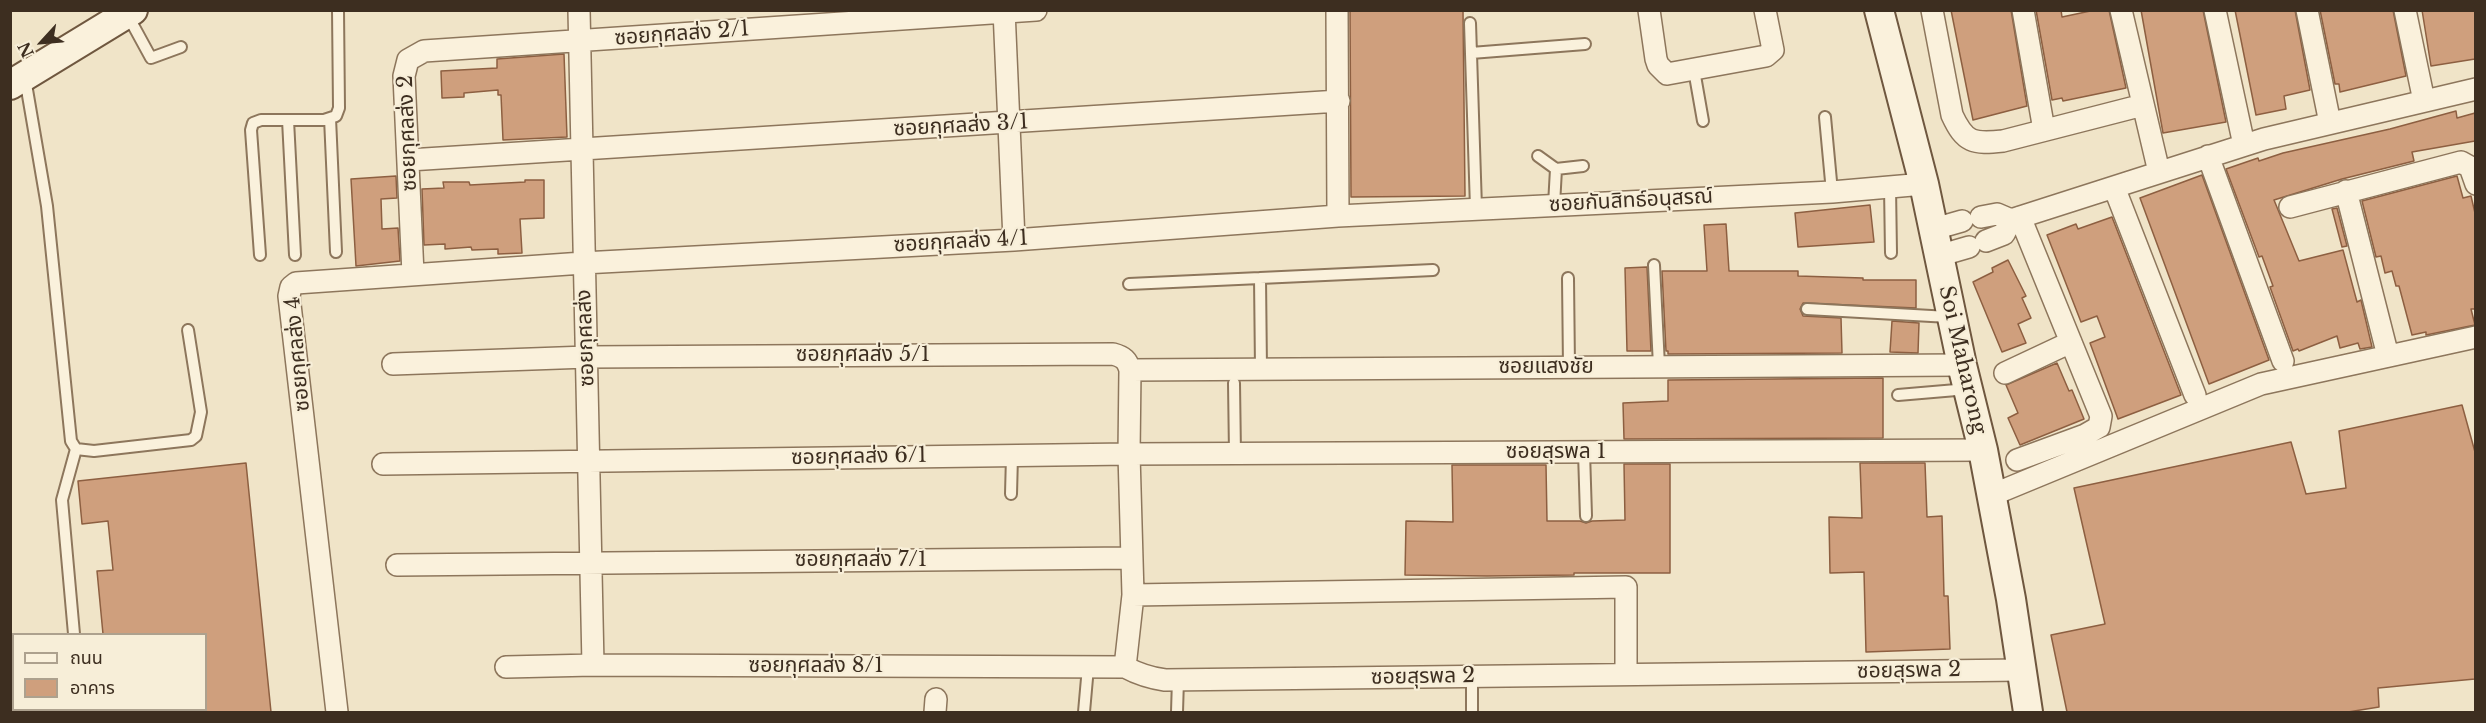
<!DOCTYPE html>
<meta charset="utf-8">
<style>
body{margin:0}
#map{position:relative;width:2486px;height:723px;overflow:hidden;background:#f0e4c8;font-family:"Libre Baskerville","Noto Sans Thai",serif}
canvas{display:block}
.frame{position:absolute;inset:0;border:12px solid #3d2e20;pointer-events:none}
.legend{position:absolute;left:12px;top:633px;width:195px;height:78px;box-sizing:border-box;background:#f7eed8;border:2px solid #ada18e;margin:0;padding:8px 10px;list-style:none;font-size:18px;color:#3d2e20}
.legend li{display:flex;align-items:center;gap:12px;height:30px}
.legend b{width:30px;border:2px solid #ada18e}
.north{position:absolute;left:12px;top:12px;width:60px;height:60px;-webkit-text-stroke:4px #f7eed8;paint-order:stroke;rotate:244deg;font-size:16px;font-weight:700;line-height:24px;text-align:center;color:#3d2e20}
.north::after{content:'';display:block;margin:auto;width:21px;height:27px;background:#3d2e20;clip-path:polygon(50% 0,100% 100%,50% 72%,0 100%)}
</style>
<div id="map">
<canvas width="2486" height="723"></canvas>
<div class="frame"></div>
<ul class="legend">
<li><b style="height:8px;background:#faf1dc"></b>ถนน</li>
<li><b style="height:16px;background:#cf9f7d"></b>อาคาร</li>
</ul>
<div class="north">N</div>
</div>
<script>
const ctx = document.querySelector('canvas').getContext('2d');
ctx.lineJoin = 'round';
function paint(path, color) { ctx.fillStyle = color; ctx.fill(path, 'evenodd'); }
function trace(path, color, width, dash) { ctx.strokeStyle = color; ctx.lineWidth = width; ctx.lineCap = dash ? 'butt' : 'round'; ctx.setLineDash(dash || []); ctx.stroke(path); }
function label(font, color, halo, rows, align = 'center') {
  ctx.font = font + ' "Libre Baskerville","Noto Sans Thai",serif'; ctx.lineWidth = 4.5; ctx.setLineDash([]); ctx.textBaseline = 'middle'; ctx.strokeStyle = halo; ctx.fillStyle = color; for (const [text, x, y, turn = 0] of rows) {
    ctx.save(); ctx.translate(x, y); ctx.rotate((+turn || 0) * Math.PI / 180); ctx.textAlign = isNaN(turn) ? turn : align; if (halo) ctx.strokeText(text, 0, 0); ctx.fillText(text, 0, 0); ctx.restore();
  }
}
const building = new Path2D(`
 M 1350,10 L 1463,10 L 1465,196 L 1351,197 Z
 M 1951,10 L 2011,10 L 2027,106 L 1973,120 Z
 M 2036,10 L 2061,10 L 2062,17 L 2095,10 L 2109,10 L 2126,88 L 2063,101 L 2062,98 L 2052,100 Z
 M 2141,10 L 2203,10 L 2226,122 L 2163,133 Z
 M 2235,10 L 2295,10 L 2310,90 L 2284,96 L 2286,109 L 2256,115 Z
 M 2320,10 L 2393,10 L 2406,76 L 2340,92 L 2339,84 L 2335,84 Z
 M 2422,10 L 2475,10 L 2475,59 L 2431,66 Z
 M 564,54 L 567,137 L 503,140 L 501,95 L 498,95 L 498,90 L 464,93 L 464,97 L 442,98 L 441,71 L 497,68 L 497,59 Z
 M 2456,111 L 2457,118 L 2475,113 L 2475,141 L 2412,152 L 2414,161 L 2342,179 L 2274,200 L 2299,261 L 2343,250 L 2357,302 L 2361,300 L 2372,347 L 2360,349 L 2358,343 L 2340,348 L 2337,336 L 2299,351 L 2298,349 L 2293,351 L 2270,287 L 2273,286 L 2262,256 L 2259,257 L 2226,169 L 2258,158 L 2259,161 L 2283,153 L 2390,129 Z
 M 2202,175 L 2269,360 L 2209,384 L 2140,198 Z
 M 396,176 L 397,198 L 381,199 L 382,229 L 398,228 L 400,261 L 356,266 L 351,179 Z
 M 2457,176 L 2463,198 L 2471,196 L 2475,213 L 2475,309 L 2471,309 L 2475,325 L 2426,335 L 2426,332 L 2412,335 L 2399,286 L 2396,286 L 2392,271 L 2385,273 L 2381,256 L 2376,257 L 2362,201 Z
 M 525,180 L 544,180 L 544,218 L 520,219 L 522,253 L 498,254 L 498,249 L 472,250 L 471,247 L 445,249 L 445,244 L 424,245 L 422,189 L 444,188 L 443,182 L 469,182 L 470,185 L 525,182 Z
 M 1870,205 L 1874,242 L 1798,247 L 1795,213 Z
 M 2337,208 L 2347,246 L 2342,247 L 2332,209 Z
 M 2112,217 L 2181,395 L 2118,419 L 2090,343 L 2105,337 L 2097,316 L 2081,322 L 2047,235 L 2076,224 L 2078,229 Z
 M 1726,224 L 1729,271 L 1798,271 L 1798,276 L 1863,278 L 1863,280 L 1916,280 L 1916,308 L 1803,303 L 1800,309 L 1803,316 L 1841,318 L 1842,353 L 1668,354 L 1668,351 L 1666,351 L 1662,271 L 1707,271 L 1704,225 Z
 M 2008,260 L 2026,296 L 2022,298 L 2031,318 L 2018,324 L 2026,343 L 2002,352 L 1973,282 L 1993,272 L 1992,268 Z
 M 1647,267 L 1651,351 L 1627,351 L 1625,268 Z
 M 1892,321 L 1919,323 L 1918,353 L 1890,352 Z
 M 2057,363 L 2069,391 L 2072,390 L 2084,419 L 2020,445 L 2008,418 L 2018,413 L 2006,385 Z
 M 1883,378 L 1883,438 L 1624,439 L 1623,403 L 1668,401 L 1668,380 Z
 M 2462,405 L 2475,452 L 2475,679 L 2378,688 L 2379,707 L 2348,712 L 2067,712 L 2051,635 L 2105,624 L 2074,488 L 2291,442 L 2306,494 L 2346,488 L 2339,431 Z
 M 246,463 L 271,712 L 206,712 L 206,634 L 103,634 L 97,571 L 113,570 L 108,521 L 82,524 L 78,481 Z
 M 1860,463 L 1925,463 L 1927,517 L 1942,516 L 1944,596 L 1948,596 L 1950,649 L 1866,652 L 1864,572 L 1830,573 L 1829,517 L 1862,518 Z
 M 1624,464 L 1670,464 L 1670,573 L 1574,573 L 1574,575 L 1487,576 L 1405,575 L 1406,521 L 1453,522 L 1452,465 L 1546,465 L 1547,521 L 1580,521 L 1586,523 L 1592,521 L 1625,520 Z`);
const lane = new Path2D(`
 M 127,14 L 151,58 L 181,47
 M 1470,23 L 1476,208
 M 1471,53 L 1585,44
 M 1694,70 L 1703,121
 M 25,78 L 47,206 L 71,441 L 76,449 L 94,451 L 191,440 L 196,436 L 201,412 L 188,330
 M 1825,117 L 1832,192
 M 330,118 L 336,252
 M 288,120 L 295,255
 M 1538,156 L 1556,169 L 1554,205
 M 1556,169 L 1583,166
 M 1890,187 L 1891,253
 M 260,255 L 251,130 L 253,123 L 261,120 L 324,120 L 336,116 L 339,108 L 338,10
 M 1654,265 L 1659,366
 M 1568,278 L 1569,367
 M 1129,284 L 1260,278
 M 1807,309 L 1949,317
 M 1261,369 L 1260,278 L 1433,270
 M 1234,383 L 1235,454
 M 1898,395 L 1968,389
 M 1584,452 L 1586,516
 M 1011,494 L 1012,456
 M 74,634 L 62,500 L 76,449
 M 81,710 L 82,712
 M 1084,712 L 1088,667
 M 1177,712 L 1178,679
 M 1472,712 L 1472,676`);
const street = new Path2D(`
 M 579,10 L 593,665
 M 1004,10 L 1014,240
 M 1337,10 L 1338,216
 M 1649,10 L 1656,59 L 1658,65 L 1667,74 L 1766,56 L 1773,50 L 1765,10
 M 1932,10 L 1952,115 C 1965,143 1973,144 2003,141 L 2143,105
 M 2023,10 L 2044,130
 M 2121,10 L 2159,172
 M 2215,10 L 2244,145
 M 2307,10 L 2330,123
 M 2405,10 L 2424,101
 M 2208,156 L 2283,361
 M 409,160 L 1339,101
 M 2114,187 L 2195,395
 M 2346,191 L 2388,356
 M 2290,207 L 2461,162 L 2470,167 L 2476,184
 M 1981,217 L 1997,214 L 2011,220 L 2264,139 L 2476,89
 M 1934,229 L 1962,221
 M 1986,241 L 2004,234 L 2011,220
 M 1938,256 L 1969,247
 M 413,274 L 404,76 L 408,60 L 424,51 L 1036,10
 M 393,364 L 587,357 L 1113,354 C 1124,357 1127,360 1130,370 L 1129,454 L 1133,595 L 1125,667 C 1138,674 1150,678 1165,680 L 2021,670
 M 1130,370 L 1962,365
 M 2005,373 L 2071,342
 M 2017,460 L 2085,435 L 2099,427 L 2101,416 L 2020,217
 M 383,464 L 1129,454 L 1983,450
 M 1992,495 L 2261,384 L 2476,337
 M 397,565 L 1131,558
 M 1133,595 L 1626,587 L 1626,674
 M 506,667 L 593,665 L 1125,667
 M 337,712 L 289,296 L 291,287 L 296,283 L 583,263 L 1014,240 L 1338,216 L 1832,192 L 1924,184
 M 935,712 L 936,699`);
const secondary = new Path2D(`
 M 1879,10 L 1924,184 L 1962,365 L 1983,450 L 2011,599 L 2028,712
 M 10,85 L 133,10`);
const streetNames = [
 ["ซอยกุศลส่ง 2/1",682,34,-4],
 ["ซอยกุศลส่ง 3/1",961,126,-3],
 ["ซอยกุศลส่ง 2",408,133,-92],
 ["ซอยกันสิทธ์อนุสรณ์",1631,201,-3],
 ["ซอยกุศลส่ง 4/1",961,242,-3],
 ["ซอยกุศลส่ง",586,338,-92],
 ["ซอยกุศลส่ง 4",298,354,-95],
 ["ซอยกุศลส่ง 5/1",863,355],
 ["Soi Maharong",1962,360,77],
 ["ซอยแสงชัย",1546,367],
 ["ซอยสุรพล 1",1556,452],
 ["ซอยกุศลส่ง 6/1",859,457,-1],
 ["ซอยกุศลส่ง 7/1",861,560],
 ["ซอยกุศลส่ง 8/1",816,666],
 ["ซอยสุรพล 2",1909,671,-1],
 ["ซอยสุรพล 2",1423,677,-1]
];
paint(building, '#cf9f7d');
trace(building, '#8d5f41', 1.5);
trace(lane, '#8d765c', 14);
trace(street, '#8d765c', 24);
trace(secondary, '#6f573f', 32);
trace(lane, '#faf1dc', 10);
trace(street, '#faf1dc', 21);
trace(secondary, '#faf1dc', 28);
label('21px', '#3d2e20', '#f7eed8', streetNames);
</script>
